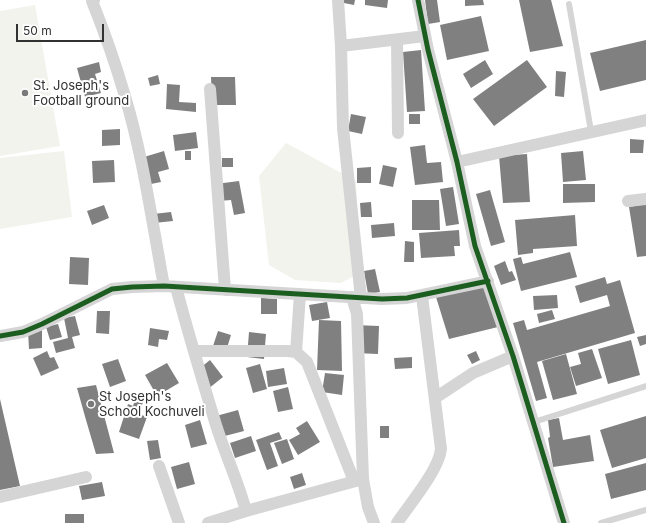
<!DOCTYPE html>
<style>
body{margin:0}
#map{position:relative;width:646px;height:523px;overflow:hidden;background:#fff;font-family:Inter,sans-serif}
canvas{display:block}
.scale{position:absolute;left:16px;top:24px;width:88px;height:18px;box-sizing:border-box;border:2px solid #313131;border-top:0;padding-left:5px;font-size:12px;line-height:14px;white-space:nowrap;color:#313131;-webkit-text-stroke:3px #fff;paint-order:stroke}
</style>
<div id="map">
<canvas width="646" height="523"></canvas>
<div class="scale">50 m</div>
</div>
<script>
const ctx = document.querySelector('canvas').getContext('2d');
ctx.lineJoin = 'round';
function paint(path, color) { ctx.fillStyle = color; ctx.fill(path, 'evenodd'); }
function trace(path, color, width, dash) { ctx.strokeStyle = color; ctx.lineWidth = width; ctx.lineCap = dash ? 'butt' : 'round'; ctx.setLineDash(dash || []); ctx.stroke(path); }
function label(font, color, halo, rows, align = 'center') {
  ctx.font = font + ' Inter,sans-serif'; ctx.lineWidth = 4; ctx.setLineDash([]); ctx.textBaseline = 'middle'; ctx.strokeStyle = halo; ctx.fillStyle = color; for (const [text, x, y, turn = 0] of rows) {
    ctx.save(); ctx.translate(x, y); ctx.rotate((+turn || 0) * Math.PI / 180); ctx.textAlign = isNaN(turn) ? turn : align; if (halo) ctx.strokeText(text, 0, 0); ctx.fillText(text, 0, 0); ctx.restore();
  }
}
const green = new Path2D(`
 M 35,5 L 60,146 L 0,156 L 0,11 Z
 M 286,143 L 356,181 L 360,273 L 341,283 L 295,280 L 269,265 L 259,176 Z
 M 64,151 L 72,217 L 0,229 L 0,158 Z`);
const building = new Path2D(`
 M 339,0 L 355,0 L 354,5 L 339,2 Z
 M 365,0 L 388,0 L 387,8 L 365,5 Z
 M 425,0 L 437,0 L 440,22 L 428,24 Z
 M 465,0 L 483,0 L 484,5 L 465,6 Z
 M 519,0 L 551,0 L 563,46 L 530,52 Z
 M 481,16 L 489,51 L 447,60 L 440,25 Z
 M 646,40 L 646,80 L 600,91 L 590,53 Z
 M 421,50 L 425,111 L 407,112 L 403,52 Z
 M 485,60 L 493,74 L 471,88 L 463,74 Z
 M 527,60 L 547,87 L 494,126 L 473,99 Z
 M 99,62 L 101,72 L 95,74 L 101,93 L 85,97 L 77,68 Z
 M 556,71 L 566,72 L 564,97 L 555,96 Z
 M 158,75 L 160,84 L 150,86 L 148,78 Z
 M 211,77 L 235,77 L 236,105 L 212,105 Z
 M 167,84 L 180,85 L 179,102 L 196,103 L 196,112 L 166,109 Z
 M 351,114 L 366,117 L 362,134 L 348,131 Z
 M 409,114 L 420,114 L 420,124 L 409,124 Z
 M 120,129 L 120,145 L 102,146 L 102,130 Z
 M 196,132 L 198,148 L 175,151 L 173,135 Z
 M 630,139 L 644,140 L 643,153 L 630,153 Z
 M 425,145 L 427,163 L 441,162 L 443,182 L 415,185 L 410,147 Z
 M 164,151 L 169,169 L 158,172 L 161,182 L 151,184 L 144,157 Z
 M 185,151 L 191,151 L 191,160 L 185,160 Z
 M 583,151 L 586,180 L 563,182 L 561,153 Z
 M 527,154 L 530,202 L 503,203 L 499,156 Z
 M 222,158 L 233,158 L 233,167 L 222,167 Z
 M 114,160 L 115,182 L 93,183 L 92,161 Z
 M 383,165 L 397,168 L 393,187 L 379,184 Z
 M 371,167 L 371,183 L 357,183 L 357,168 Z
 M 239,181 L 245,213 L 234,215 L 231,200 L 219,201 L 216,184 Z
 M 563,184 L 595,184 L 595,202 L 563,203 Z
 M 453,187 L 459,224 L 446,226 L 440,189 Z
 M 490,190 L 505,242 L 491,246 L 476,194 Z
 M 412,200 L 439,200 L 440,230 L 412,230 Z
 M 371,202 L 372,217 L 361,217 L 360,203 Z
 M 646,204 L 646,256 L 637,257 L 629,207 Z
 M 104,205 L 109,218 L 92,225 L 87,211 Z
 M 171,212 L 173,221 L 154,223 L 153,214 Z
 M 575,215 L 577,246 L 533,249 L 533,253 L 518,255 L 515,220 Z
 M 394,223 L 395,236 L 372,238 L 371,225 Z
 M 459,230 L 460,246 L 454,246 L 455,256 L 421,258 L 419,233 Z
 M 405,241 L 414,242 L 414,262 L 404,262 Z
 M 570,252 L 577,277 L 521,291 L 513,259 L 521,257 L 523,264 Z
 M 70,257 L 89,258 L 88,285 L 69,284 Z
 M 505,261 L 509,272 L 512,271 L 516,280 L 501,285 L 494,266 Z
 M 375,269 L 380,292 L 368,294 L 364,271 Z
 M 605,277 L 607,284 L 620,280 L 635,333 L 537,362 L 547,398 L 536,401 L 513,323 L 524,320 L 527,330 L 610,306 L 607,295 L 580,303 L 575,286 Z
 M 484,284 L 498,327 L 449,339 L 436,297 Z
 M 557,295 L 558,308 L 534,310 L 533,296 Z
 M 261,298 L 277,299 L 277,314 L 261,314 Z
 M 327,302 L 330,318 L 312,321 L 309,305 Z
 M 552,310 L 555,319 L 539,323 L 537,314 Z
 M 97,311 L 110,311 L 109,334 L 96,333 Z
 M 75,316 L 80,335 L 72,337 L 75,348 L 56,353 L 53,342 L 68,338 L 64,318 Z
 M 319,320 L 341,321 L 342,371 L 317,370 Z
 M 58,324 L 62,337 L 50,340 L 46,327 Z
 M 355,325 L 379,326 L 378,354 L 354,353 Z
 M 150,328 L 169,331 L 167,340 L 159,339 L 158,347 L 148,345 Z
 M 42,330 L 42,348 L 29,349 L 28,331 Z
 M 218,331 L 231,335 L 226,351 L 213,346 Z
 M 249,332 L 266,334 L 264,359 L 247,357 Z
 M 646,335 L 646,344 L 640,346 L 637,337 Z
 M 631,340 L 640,375 L 608,384 L 598,349 Z
 M 592,349 L 602,378 L 576,386 L 570,367 L 581,364 L 578,353 Z
 M 47,351 L 50,358 L 54,357 L 59,368 L 41,376 L 33,358 Z
 M 476,351 L 480,360 L 472,364 L 467,355 Z
 M 566,354 L 577,394 L 553,400 L 542,361 Z
 M 412,357 L 412,368 L 395,369 L 394,358 Z
 M 118,359 L 126,381 L 110,387 L 102,364 Z
 M 210,360 L 223,377 L 208,389 L 195,372 Z
 M 167,363 L 179,383 L 157,396 L 145,375 Z
 M 260,364 L 267,389 L 253,393 L 246,368 Z
 M 284,368 L 287,384 L 268,387 L 266,371 Z
 M 325,373 L 344,375 L 342,395 L 322,392 Z
 M 96,385 L 114,453 L 96,454 L 86,420 L 77,388 Z
 M 288,387 L 293,409 L 278,412 L 273,391 Z
 M 0,399 L 20,486 L 0,490 Z
 M 135,400 L 143,402 L 139,414 L 147,417 L 139,439 L 119,432 L 128,404 L 133,406 Z
 M 238,410 L 244,431 L 221,437 L 216,416 Z
 M 646,416 L 646,458 L 612,468 L 600,430 Z
 M 559,418 L 563,440 L 590,435 L 594,461 L 553,467 L 548,438 L 550,437 L 548,420 Z
 M 200,420 L 207,444 L 191,448 L 185,425 Z
 M 307,421 L 320,442 L 298,455 L 289,440 L 300,434 L 296,428 Z
 M 380,426 L 389,426 L 389,438 L 380,438 Z
 M 279,432 L 282,439 L 270,443 L 278,466 L 267,470 L 256,440 Z
 M 251,436 L 256,451 L 235,458 L 230,443 Z
 M 287,439 L 294,459 L 282,464 L 274,443 Z
 M 158,440 L 161,458 L 150,460 L 147,441 Z
 M 189,462 L 195,484 L 177,489 L 171,467 Z
 M 646,463 L 646,490 L 611,499 L 605,474 Z
 M 302,473 L 306,485 L 294,489 L 290,477 Z
 M 102,482 L 105,496 L 82,500 L 79,486 Z
 M 65,514 L 84,514 L 84,523 L 65,523 Z`);
const service = new Path2D(`
 M 569,4 L 591,131
 M 534,422 L 646,386
 M 601,523 L 646,510`);
const minor = new Path2D(`
 M 94,0 L 92,1 C 104,31 115,62 124,93 C 143,155 152,222 164,286
 M 338,0 L 341,46 L 343,128 L 361,298
 M 418,0 L 428,50 L 457,162 L 475,246 L 513,356 L 564,523
 M 397,40 L 398,133
 M 341,46 L 425,36
 M 210,89 L 225,290
 M 457,162 L 646,120
 M 628,201 L 646,199
 M 176,287 C 188,333 202,379 216,425 C 225,454 238,481 246,511 L 363,479
 M 352,297 L 357,314 L 363,479 L 368,507 L 374,523
 M 0,336 L 23,332 L 42,324 L 112,289 L 132,287 L 164,286 L 382,299 L 407,298 L 488,281
 M 194,351 L 288,351 L 296,352 L 307,362 L 354,481
 M 296,352 L 300,294
 M 435,398 L 473,373 L 513,356
 M 159,466 L 179,523
 M 0,497 L 86,477
 M 208,523 L 246,511
 M 397,523 C 409,505 439,470 441,449 L 422,296`);
const cycleway = new Path2D(`
 M 418,0 L 428,50 L 457,162 L 475,246 L 513,356 L 564,523
 M 0,336 L 23,332 L 42,324 L 112,289 L 132,287 L 164,286 L 382,299 L 407,298 L 488,281`);
const markers = [
 [25,93,4,"#797979"],
 [91,404,4,"#797979"]
];
const poiNames = [
 ["St. Joseph's",33,86],
 ["Football ground",33,101],
 ["St Joseph's",99,397],
 ["School Kochuveli",99,412]
];
paint(green, '#f2f3ec');
paint(building, '#808080');
trace(service, '#d5d5d5', 6);
trace(minor, '#d5d5d5', 12);
trace(cycleway, '#1b5e20', 5);
for (const [x, y, r, color] of markers) { const dot = new Path2D(); dot.arc(x, y, r, 0, 2 * Math.PI); ctx.fillStyle = color; ctx.fill(dot); trace(dot, '#fff', 1.5); }
label('13px', '#313131', '#fff', poiNames, 'left');
</script>
